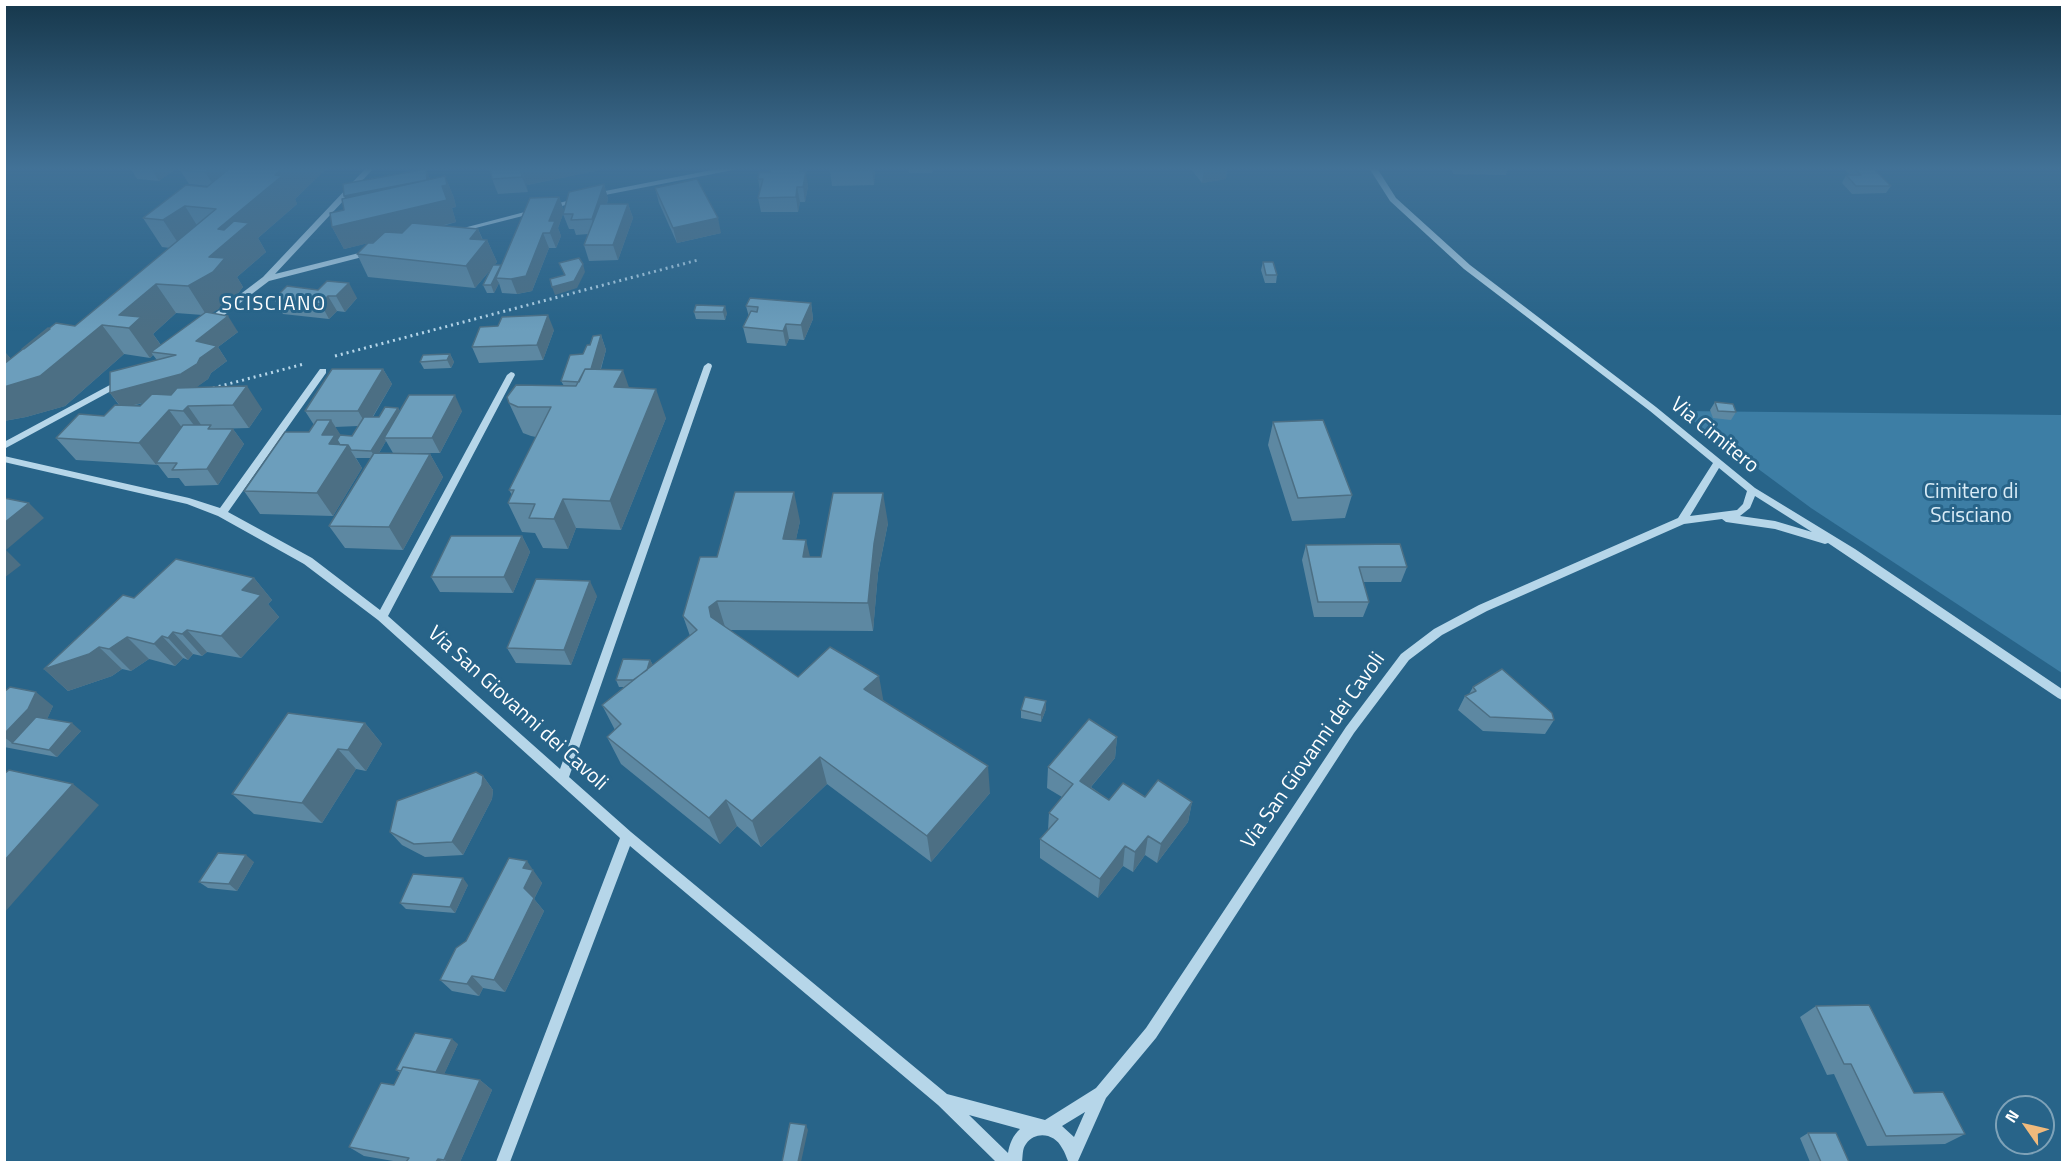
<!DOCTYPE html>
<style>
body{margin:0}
#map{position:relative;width:2067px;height:1167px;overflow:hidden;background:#286489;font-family:"Titillium Web",sans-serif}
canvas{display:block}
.frame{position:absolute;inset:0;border:6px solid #fff;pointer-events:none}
.north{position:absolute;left:1995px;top:1095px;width:60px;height:60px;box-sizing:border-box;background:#286489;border:2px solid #7ea2b8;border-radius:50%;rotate:304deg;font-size:16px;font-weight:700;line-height:24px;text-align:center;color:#fff}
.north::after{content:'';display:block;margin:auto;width:21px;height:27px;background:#f0ba7c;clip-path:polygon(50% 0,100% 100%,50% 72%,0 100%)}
</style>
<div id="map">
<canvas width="2067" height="1167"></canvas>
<div class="frame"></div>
<div class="north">N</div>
</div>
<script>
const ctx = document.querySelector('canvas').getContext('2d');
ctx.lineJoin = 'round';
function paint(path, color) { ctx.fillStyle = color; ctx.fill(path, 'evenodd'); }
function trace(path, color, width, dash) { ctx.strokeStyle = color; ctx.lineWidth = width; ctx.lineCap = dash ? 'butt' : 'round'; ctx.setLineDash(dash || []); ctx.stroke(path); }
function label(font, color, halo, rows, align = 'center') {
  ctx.font = font + ' "Titillium Web",sans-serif'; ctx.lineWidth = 6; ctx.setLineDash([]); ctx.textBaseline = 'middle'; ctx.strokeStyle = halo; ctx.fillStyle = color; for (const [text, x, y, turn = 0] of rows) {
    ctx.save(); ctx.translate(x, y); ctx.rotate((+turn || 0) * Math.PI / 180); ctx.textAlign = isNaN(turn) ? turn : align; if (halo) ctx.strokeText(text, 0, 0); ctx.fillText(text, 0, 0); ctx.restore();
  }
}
const green = new Path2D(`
 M 1680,411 L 2062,415 L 2062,673 L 1811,508 Z`);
const path = new Path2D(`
 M 335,356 L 698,260
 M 213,388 L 304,364`);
const minor = new Path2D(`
 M 366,168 L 374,168 L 275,274 L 371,250 L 375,252 L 374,254 L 269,281 L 211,325 L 205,325 L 205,321 L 263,277 Z
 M 722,168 L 737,168 L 733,170 L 605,195 L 456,233 L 452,231 L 605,191 Z
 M 1369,168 L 1377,168 L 1396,198 L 1470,265 L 1656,407 L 1755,488 L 1855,549 L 2062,689 L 2062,700 L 2058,698 L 1828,543 L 1825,544 L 1775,529 L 1726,522 L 1722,519 L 1684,524 L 1487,611 L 1442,635 L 1409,660 L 1354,733 L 1156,1038 L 1106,1098 L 1078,1161 L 1068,1161 C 1066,1157 1065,1152 1062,1148 C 1055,1134 1036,1130 1026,1144 C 1022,1149 1023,1156 1022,1162 L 996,1162 L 938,1105 L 630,846 L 510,1162 L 496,1162 L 620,838 L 378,620 L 304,564 L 218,516 L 187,504 L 4,462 L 4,456 L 189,498 L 220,508 L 320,369 L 326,369 L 326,373 L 228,512 L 312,558 L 380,610 L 507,375 L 511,372 L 514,373 L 515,375 L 388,616 L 560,769 L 704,366 L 708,363 L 711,364 L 712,366 L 569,777 L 631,832 L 947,1094 L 1045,1120 L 1096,1088 L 1146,1028 L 1346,727 L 1401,654 L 1434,629 L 1479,605 L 1678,518 L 1713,463 L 1650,411 L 1464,269 L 1390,201 ZM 1719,468 L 1747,491 L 1743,504 L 1737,510 L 1690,516 ZM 1755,496 L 1812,532 L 1775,521 L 1740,516 L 1750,508 ZM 1085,1112 L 1074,1137 L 1062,1126 ZM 969,1115 L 1020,1129 C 1013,1135 1009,1145 1008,1153 Z
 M 121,379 L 125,382 L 124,384 L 4,449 L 4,442 Z`);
const wall = new Path2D(`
 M 130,168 L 177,168 L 159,181 L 137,179 Z
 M 327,168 L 295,199 L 297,204 L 258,238 L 266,252 L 237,277 L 243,287 L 232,301 L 211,313 L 238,332 L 218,347 L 227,361 L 211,373 L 208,379 L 196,387 L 262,409 L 249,428 L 214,429 L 233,429 L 244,444 L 218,485 L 185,486 L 179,478 L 168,478 L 158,465 L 76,460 L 56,438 L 104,416 L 119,405 L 110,393 L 157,360 L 153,355 L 150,358 L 124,354 L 65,406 L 26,417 L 4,421 L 4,351 L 11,359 L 23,350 L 22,349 L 75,326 L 170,248 L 162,247 L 143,218 L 209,186 L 189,184 L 180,170 ZM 176,313 L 203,315 L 161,345 L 153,334 ZM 143,403 L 140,406 L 133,406 L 136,405 Z
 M 411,168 L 449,168 L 447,170 L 426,169 L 430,179 L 445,176 L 454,198 L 456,207 L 452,208 L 456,222 L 443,226 L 478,229 L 483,240 L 487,240 L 497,262 L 494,265 L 501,266 L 559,197 L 564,211 L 558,228 L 561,236 L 556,248 L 549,248 L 532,291 L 517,294 L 502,293 L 499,283 L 494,293 L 487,293 L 483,285 L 491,269 L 475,288 L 368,277 L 357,254 L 368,243 L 344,249 L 332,227 L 344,210 L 345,198 L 344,196 L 425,169 Z
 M 490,168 L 600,168 L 600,170 L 527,185 L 525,180 L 528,192 L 498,194 L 492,179 Z
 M 771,168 L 802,168 L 808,186 L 805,202 L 800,202 L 798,212 L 761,212 L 758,198 L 760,191 L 758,179 L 770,172 Z
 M 874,168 L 875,174 L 874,185 L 832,186 L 830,171 Z
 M 908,168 L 945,168 L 945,169 L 933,169 L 932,173 L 909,173 Z
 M 1190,168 L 1227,168 L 1226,179 L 1202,183 Z
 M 1451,168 L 1508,168 L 1506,175 L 1453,174 Z
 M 1846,168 L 1873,168 L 1891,186 L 1886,193 L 1852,194 L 1842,183 L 1846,175 L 1850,175 L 1845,170 Z
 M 604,184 L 608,199 L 607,204 L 628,204 L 633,218 L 618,260 L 589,261 L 584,245 L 588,234 L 576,235 L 574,229 L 569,229 L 563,214 Z
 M 655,188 L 721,233 L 677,243 L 659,203 Z
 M 1263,262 L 1277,275 L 1276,283 L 1265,283 L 1261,270 Z
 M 287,286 L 357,298 L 345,312 L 337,311 L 329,319 L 283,314 L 274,299 Z
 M 811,303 L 813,319 L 804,340 L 789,339 L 786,346 L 747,343 L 743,327 L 749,317 L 746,306 Z
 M 696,305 L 727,313 L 725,320 L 696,319 L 694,312 Z
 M 554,330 L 543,360 L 479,363 L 472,347 Z
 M 601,335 L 606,350 L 601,369 L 629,388 L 666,418 L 621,530 L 576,528 L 568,549 L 543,548 L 535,533 L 522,532 L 508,503 L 512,495 L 509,490 L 536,437 L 531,436 L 523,433 L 509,403 L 564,386 L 561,381 L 590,345 Z
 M 450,354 L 454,362 L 451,368 L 424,369 L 420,362 Z
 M 383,369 L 392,384 L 373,417 L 379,417 L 398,408 L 400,411 L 462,411 L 440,453 L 393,453 L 386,441 L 379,453 L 430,454 L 443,477 L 403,550 L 345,548 L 329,526 L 371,458 L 356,458 L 362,468 L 333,516 L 260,514 L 244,491 L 309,432 L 314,425 L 305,411 ZM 358,426 L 352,436 L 340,435 L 335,427 Z
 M 1715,402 L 1736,412 L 1731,420 L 1713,418 L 1710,410 Z
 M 1273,422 L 1352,495 L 1345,518 L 1292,521 L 1268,445 Z
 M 800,521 L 796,539 L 810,557 L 821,557 L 888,523 L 878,573 L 873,631 L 729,630 L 798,677 L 883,700 L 990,793 L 931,862 L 827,784 L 761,847 L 737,826 L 720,844 L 621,764 L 607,737 L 615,730 L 602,705 L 624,687 L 619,687 L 616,680 L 650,660 L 653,665 L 690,636 L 683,616 L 717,557 Z
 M 522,536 L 530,552 L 513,593 L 440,592 L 431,577 Z
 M 1306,545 L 1407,567 L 1401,582 L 1363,582 L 1369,602 L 1363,617 L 1314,617 L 1302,560 Z
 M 254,578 L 272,600 L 268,604 L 279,617 L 241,658 L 207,652 L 202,656 L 193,654 L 188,660 L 183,658 L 175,666 L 149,659 L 131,671 L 122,669 L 112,676 L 68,691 L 44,669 L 134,598 Z
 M 597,596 L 571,665 L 516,663 L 507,648 Z
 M 1473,687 L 1554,720 L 1545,734 L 1483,731 L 1458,710 L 1465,696 L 1469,694 Z
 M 4,692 L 53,706 L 47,719 L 81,731 L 57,757 L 4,747 Z
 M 1046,709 L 1041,722 L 1021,718 L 1021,710 Z
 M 365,723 L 382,744 L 366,771 L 356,769 L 322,823 L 254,814 L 232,794 Z
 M 1117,737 L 1115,758 L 1091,787 L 1109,800 L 1145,797 L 1192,802 L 1188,822 L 1157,863 L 1145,855 L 1133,872 L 1123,866 L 1098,898 L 1040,858 L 1040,839 L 1048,830 L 1049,813 L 1062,797 L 1047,788 L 1048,767 Z
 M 483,776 L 493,790 L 492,799 L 463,855 L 425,857 L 402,845 L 390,832 Z
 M 254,862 L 237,891 L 208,888 L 199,882 Z
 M 536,875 L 542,883 L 534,899 L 544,911 L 505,992 L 483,988 L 479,996 L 452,991 L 440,980 L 466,941 L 536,874 Z
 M 468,885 L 455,913 L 406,909 L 400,903 Z
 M 1816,1006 L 1914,1093 L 1965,1134 L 1945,1144 L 1867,1146 L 1834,1074 L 1827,1075 L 1800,1017 Z
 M 458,1044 L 444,1074 L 480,1080 L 492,1090 L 460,1162 L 399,1162 L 364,1156 L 349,1147 L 394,1085 L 400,1073 L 396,1070 Z
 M 1808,1133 L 1849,1162 L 1810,1162 L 1800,1138 Z`);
const shadedWall = new Path2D(`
 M 151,168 L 177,168 L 159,181 Z
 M 209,168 L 236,168 L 214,186 L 205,172 Z
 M 283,168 L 327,168 L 295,199 L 297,204 L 258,238 L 266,252 L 237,277 L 243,287 L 232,301 L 207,316 L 188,286 L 209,257 L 218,229 Z
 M 520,168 L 525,180 L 528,192 L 522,177 Z
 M 521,168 L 600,168 L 600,170 L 527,185 Z
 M 872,168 L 874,168 L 875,174 L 874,185 Z
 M 1204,168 L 1227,168 L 1226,179 L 1202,183 Z
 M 426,169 L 432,184 L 351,210 L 344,196 Z
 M 806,171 L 808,186 L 805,202 L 803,187 Z
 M 445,176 L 454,198 L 456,207 L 452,208 L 456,222 L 344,249 L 332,227 Z
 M 604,184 L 608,199 L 597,234 L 592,219 Z
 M 797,187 L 800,202 L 798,212 L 796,197 Z
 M 559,197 L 564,211 L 558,228 L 561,236 L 556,248 L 550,233 L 549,221 Z
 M 628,204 L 633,218 L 618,260 L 613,245 Z
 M 185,206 L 203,235 L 182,249 L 163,220 Z
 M 718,218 L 721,233 L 677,243 L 673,228 Z
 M 478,229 L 484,244 L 487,240 L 497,262 L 475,288 L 466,266 L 470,239 Z
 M 543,233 L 549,248 L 532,291 L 517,294 L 511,279 Z
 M 583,264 L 585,272 L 577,288 L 555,295 L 552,287 Z
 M 501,265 L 504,272 L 496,278 L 499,283 L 494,293 L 491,285 Z
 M 349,283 L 357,298 L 345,312 L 336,296 Z
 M 156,284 L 176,313 L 153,334 L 162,347 L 151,352 L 153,355 L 150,358 L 119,315 Z
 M 328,296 L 337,311 L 329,319 L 321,304 Z
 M 811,303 L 813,319 L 804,340 L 801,325 Z
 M 725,306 L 727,313 L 725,320 L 723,312 Z
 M 548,315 L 554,330 L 543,360 L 537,345 Z
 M 228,316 L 238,332 L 218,347 L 227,361 L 211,373 L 208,379 L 193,390 L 122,408 L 110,393 L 181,374 L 196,341 Z
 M 786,324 L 789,339 L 786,346 L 783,331 Z
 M 102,325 L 124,354 L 65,406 L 26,417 L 4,421 L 4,351 L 27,377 Z
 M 601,335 L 606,350 L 592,398 L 587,383 Z
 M 450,354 L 454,362 L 451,368 L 447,360 Z
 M 383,369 L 392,384 L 367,426 L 358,411 Z
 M 623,370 L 633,399 L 614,387 Z
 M 247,386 L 262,409 L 249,428 L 233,405 Z
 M 656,389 L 666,418 L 621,530 L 610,501 Z
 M 455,395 L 462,411 L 440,453 L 432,438 Z
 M 188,406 L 204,429 L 200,433 L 183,411 Z
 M 398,408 L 402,416 L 384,438 L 386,441 L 376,458 L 371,451 Z
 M 169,410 L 186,433 L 156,463 L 157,466 L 139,443 Z
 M 331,420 L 362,468 L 333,516 L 317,493 L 322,435 Z
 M 233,429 L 244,444 L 218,485 L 207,469 Z
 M 430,454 L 443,477 L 403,550 L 389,527 Z
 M 794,492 L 800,521 L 790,568 L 783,539 Z
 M 883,493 L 888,523 L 878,573 L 873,631 L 868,603 L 874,544 Z
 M 563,499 L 576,528 L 568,549 L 554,519 Z
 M 29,503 L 44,518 L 6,550 L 21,565 L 4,578 L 4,523 Z
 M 522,536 L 530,552 L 513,593 L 504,577 Z
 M 806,540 L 813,569 L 803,557 Z
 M 254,578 L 272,600 L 268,604 L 279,617 L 241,658 L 221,636 L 242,590 Z
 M 590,581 L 597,596 L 571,665 L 564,650 Z
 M 717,601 L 726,630 L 711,617 L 709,607 Z
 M 187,630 L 207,652 L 202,656 L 182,634 Z
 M 173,632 L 193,654 L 188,660 L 168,638 Z
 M 162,636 L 183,658 L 175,666 L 154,644 Z
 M 127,637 L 149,659 L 131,671 L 109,649 Z
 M 99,647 L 122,669 L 112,676 L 68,691 L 44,669 Z
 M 650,660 L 654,667 L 643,681 Z
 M 879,676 L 884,704 L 864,689 Z
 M 36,692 L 53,706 L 45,724 L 12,743 L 4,737 L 4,734 Z
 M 1046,701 L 1046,709 L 1041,722 L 1041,715 Z
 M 72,723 L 81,731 L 57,757 L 49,750 Z
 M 365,723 L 382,744 L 366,771 L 348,750 Z
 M 1117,737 L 1115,758 L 1079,801 L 1080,781 Z
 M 338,749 L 356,769 L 322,823 L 302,803 Z
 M 820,757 L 827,784 L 761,847 L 752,821 Z
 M 988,766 L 990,793 L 931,862 L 927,836 Z
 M 483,776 L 493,790 L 492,799 L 463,855 L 452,842 Z
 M 73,784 L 99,805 L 4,913 L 4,861 Z
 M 726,800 L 737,826 L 720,844 L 709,818 Z
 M 1192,802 L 1188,822 L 1157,863 L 1161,844 Z
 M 1148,836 L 1145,855 L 1133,872 L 1135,852 Z
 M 1125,846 L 1123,866 L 1098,898 L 1100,879 Z
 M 246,855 L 254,862 L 237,891 L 229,884 Z
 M 527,861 L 542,883 L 534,899 L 544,911 L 505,992 L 494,980 L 524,888 L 523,868 Z
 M 463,878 L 468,885 L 455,913 L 450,907 Z
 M 472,976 L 483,988 L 479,996 L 467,984 Z
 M 452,1039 L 458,1044 L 441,1081 L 434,1076 Z
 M 480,1080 L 492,1090 L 460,1162 L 448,1162 L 444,1160 Z
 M 806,1125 L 808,1130 L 801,1162 L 798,1162 Z
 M 438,1159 L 444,1162 L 436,1162 Z`);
const building = new Path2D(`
 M 182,168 L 209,168 L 205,172 L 180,170 Z
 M 230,168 L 283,168 L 275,175 L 282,176 L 218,229 L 224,230 L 234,221 L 249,223 L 209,257 L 225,258 L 213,272 L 188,286 L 156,284 L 119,315 L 141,317 L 129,328 L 102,325 L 40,376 L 4,387 L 4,364 L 56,323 L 75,326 L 216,209 L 185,206 L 163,220 L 143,218 L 186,185 L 207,187 Z
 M 490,168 L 520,168 L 522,177 L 492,179 Z
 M 521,168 L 533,168 L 522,170 Z
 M 771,168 L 801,168 L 800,171 L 806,171 L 803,187 L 797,187 L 796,197 L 758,198 L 763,179 L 758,179 L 759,172 L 770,172 Z
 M 830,168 L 872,168 L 872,170 L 830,171 Z
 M 1854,168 L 1873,168 L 1891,186 L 1856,186 L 1846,175 L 1861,175 Z
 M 426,169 L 427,180 L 344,196 L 343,184 Z
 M 445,176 L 447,185 L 442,186 L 447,200 L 332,227 L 330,213 L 344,210 L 342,199 Z
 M 697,179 L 718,218 L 673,228 L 655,188 Z
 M 604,184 L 592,219 L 571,220 L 573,214 L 563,214 L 569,192 Z
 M 559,197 L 549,221 L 555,221 L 550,233 L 543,233 L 526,276 L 511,279 L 496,278 L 530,198 Z
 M 600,204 L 628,204 L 613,245 L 584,245 Z
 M 412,223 L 478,229 L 470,239 L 487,240 L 466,266 L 357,254 L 368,243 L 373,243 L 385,232 L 402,233 Z
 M 579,258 L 583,264 L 574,281 L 552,287 L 550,279 L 565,275 L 559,263 Z
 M 1263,262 L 1273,262 L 1277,275 L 1266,275 Z
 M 493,265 L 501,265 L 491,285 L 483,285 Z
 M 327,281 L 349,283 L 336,296 L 328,296 L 321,304 L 274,299 L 287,286 L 318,290 Z
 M 750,298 L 811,303 L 801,325 L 786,324 L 783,331 L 743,327 L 751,311 L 757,312 L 758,307 L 746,306 Z
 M 696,305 L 725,306 L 723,312 L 694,312 Z
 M 206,312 L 228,316 L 196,341 L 217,346 L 200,358 L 197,364 L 181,374 L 110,393 L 110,372 L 176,355 L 151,352 Z
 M 548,315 L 537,345 L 472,347 L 480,327 L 498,326 L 502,317 Z
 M 48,328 L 50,329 L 24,349 L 22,349 Z
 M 601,335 L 591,369 L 585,369 L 579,382 L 561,381 L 570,355 L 583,354 L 587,345 L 590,345 L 593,336 Z
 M 450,354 L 447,360 L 420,362 L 423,355 Z
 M 332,369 L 383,369 L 358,411 L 305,411 Z
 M 585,369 L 623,370 L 614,387 L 656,389 L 610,501 L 563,499 L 554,519 L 529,518 L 535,504 L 508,503 L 514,490 L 509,490 L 551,407 L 518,407 L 509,403 L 507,397 L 516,385 L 576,386 Z
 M 247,386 L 233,405 L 188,406 L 183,411 L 169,410 L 139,443 L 56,438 L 79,414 L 104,416 L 115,405 L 140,406 L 152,394 L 171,395 L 177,388 Z
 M 409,395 L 455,395 L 432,438 L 384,438 Z
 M 1715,402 L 1733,404 L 1736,412 L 1718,411 Z
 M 385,407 L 398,408 L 371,451 L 351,450 L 348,445 L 340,445 L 337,440 L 340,435 L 352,436 L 364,417 L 379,417 Z
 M 317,420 L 331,420 L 322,435 L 335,435 L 329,444 L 348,445 L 317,493 L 244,491 L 285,432 L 309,432 Z
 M 1323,420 L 1352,495 L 1298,498 L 1273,422 Z
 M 183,425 L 211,425 L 208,429 L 233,429 L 207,469 L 172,470 L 177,463 L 156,463 Z
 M 374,453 L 430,454 L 389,527 L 329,526 Z
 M 735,492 L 794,492 L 783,539 L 806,540 L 803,557 L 821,557 L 833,493 L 883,493 L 874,544 L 868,603 L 717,601 L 709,607 L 711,617 L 798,677 L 830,647 L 879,676 L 864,689 L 988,766 L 927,836 L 820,757 L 752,821 L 726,800 L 709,818 L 607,737 L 621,724 L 602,705 L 697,630 L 683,616 L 700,557 L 717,557 Z
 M 4,498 L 29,503 L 4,523 Z
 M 451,536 L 522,536 L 504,577 L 431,577 Z
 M 1400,544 L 1407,567 L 1359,567 L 1369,602 L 1318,602 L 1306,545 Z
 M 176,559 L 254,578 L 242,590 L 261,595 L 221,636 L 187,630 L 182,634 L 173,632 L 168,638 L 162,636 L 154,644 L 127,637 L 109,649 L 99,647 L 89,654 L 44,669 L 123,595 L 134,598 Z
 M 536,579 L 590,581 L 564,650 L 507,648 Z
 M 623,659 L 650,660 L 647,670 L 633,680 L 616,680 Z
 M 1502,669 L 1552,713 L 1554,720 L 1490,717 L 1465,696 L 1476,691 L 1473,687 Z
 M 10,687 L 36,692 L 28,709 L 4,734 L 4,692 Z
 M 1025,697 L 1046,701 L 1041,715 L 1021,710 Z
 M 288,713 L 365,723 L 348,750 L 338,749 L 302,803 L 232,794 Z
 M 36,717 L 72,723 L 49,750 L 12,743 Z
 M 1089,719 L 1117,737 L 1080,781 L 1109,800 L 1123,783 L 1145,797 L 1158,780 L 1192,802 L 1161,844 L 1148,836 L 1135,852 L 1125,846 L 1100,879 L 1040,839 L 1058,819 L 1049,813 L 1073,784 L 1048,767 Z
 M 9,770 L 73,784 L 4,861 L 4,774 Z
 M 476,772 L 483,776 L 482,785 L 452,842 L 414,844 L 390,832 L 397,801 Z
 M 218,853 L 246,855 L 229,884 L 199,882 Z
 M 509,858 L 527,861 L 523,868 L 533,870 L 524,888 L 534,898 L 494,980 L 472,976 L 467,984 L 440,980 L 456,948 L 466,941 Z
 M 413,874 L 463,878 L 450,907 L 400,903 Z
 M 1869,1005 L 1914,1093 L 1943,1092 L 1965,1134 L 1886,1136 L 1851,1064 L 1844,1064 L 1816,1006 Z
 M 415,1033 L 452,1039 L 436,1072 L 403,1067 L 401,1071 L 396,1070 Z
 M 403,1067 L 480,1080 L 444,1160 L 438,1159 L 436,1162 L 406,1162 L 409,1158 L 349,1147 L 381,1083 L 394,1085 Z
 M 790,1123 L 806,1125 L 798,1162 L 782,1162 Z
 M 1808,1133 L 1836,1133 L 1849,1162 L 1821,1162 Z`);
const farQuarternames = [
 ["SCISCIANO",274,305]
];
const streetNames = [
 ["Via Cimitero",1714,436,39],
 ["Via San Giovanni dei Cavoli",517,709,42],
 ["Via San Giovanni dei Cavoli",1314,751,-55]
];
const parkNames = [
 ["Cimitero di",1971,493],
 ["Scisciano",1971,517]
];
paint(green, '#3d7ea5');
trace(path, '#b6d6e9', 3, [2, 4]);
paint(minor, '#b6d6e9');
paint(wall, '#5d88a2');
paint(shadedWall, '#4c6f84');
paint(building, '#6c9ebc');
trace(building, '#4c6f84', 1.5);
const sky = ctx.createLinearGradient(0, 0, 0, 331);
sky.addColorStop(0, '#16374b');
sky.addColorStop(0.51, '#427297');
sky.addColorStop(1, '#42729700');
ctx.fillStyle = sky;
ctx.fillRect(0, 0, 2067, 331);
ctx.letterSpacing = '1.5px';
label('20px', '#fff', '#286489', farQuarternames);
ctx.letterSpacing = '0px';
label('21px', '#fff', '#286489', streetNames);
label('21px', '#d9ecf7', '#286489', parkNames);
</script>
